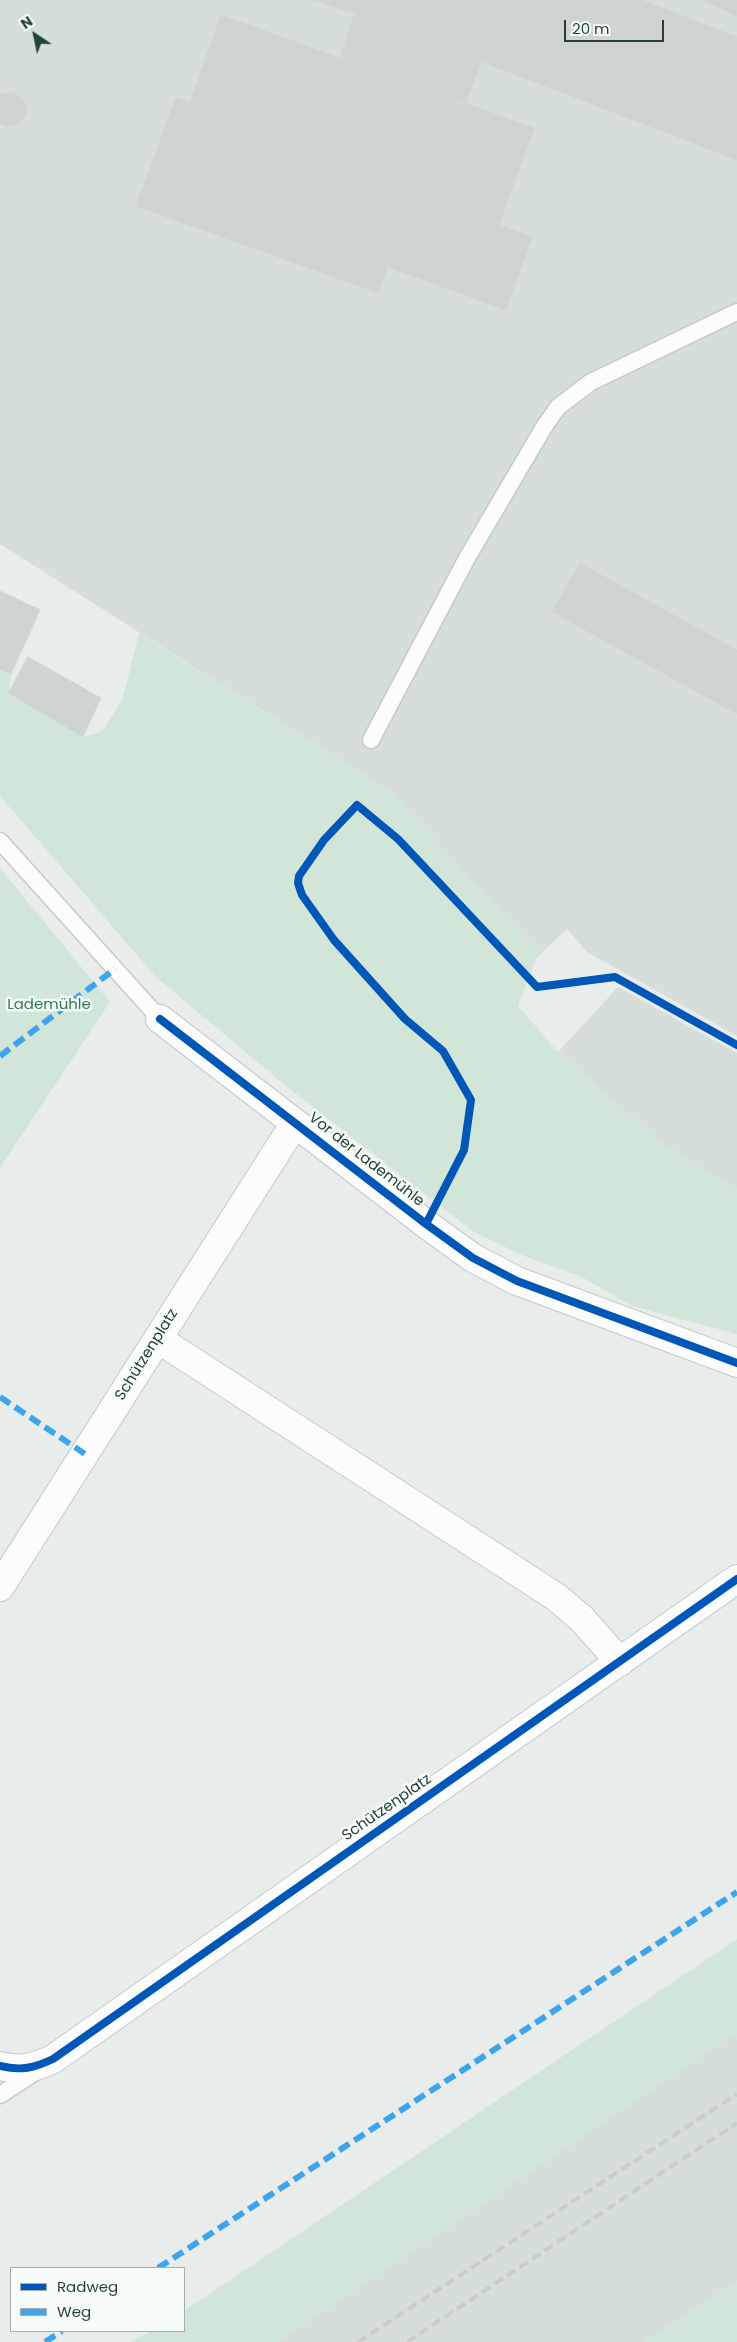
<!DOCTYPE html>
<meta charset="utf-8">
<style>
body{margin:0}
#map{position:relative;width:737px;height:2342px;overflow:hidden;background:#e8edeb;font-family:Poppins,sans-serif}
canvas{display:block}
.legend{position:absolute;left:10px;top:2267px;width:175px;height:65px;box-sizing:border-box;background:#f7fbf9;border:1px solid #a3b1ad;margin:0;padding:6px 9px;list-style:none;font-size:15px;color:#24423a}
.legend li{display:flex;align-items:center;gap:10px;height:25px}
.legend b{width:25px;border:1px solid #a3b1ad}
.north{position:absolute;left:10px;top:10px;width:50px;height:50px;-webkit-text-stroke:4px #f7fbf9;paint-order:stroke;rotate:326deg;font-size:14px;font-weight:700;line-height:20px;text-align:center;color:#24423a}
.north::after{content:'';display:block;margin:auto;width:18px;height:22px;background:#24423a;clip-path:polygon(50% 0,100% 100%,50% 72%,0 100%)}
.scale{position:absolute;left:564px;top:20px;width:100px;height:22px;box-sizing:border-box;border:2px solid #24423a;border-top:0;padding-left:6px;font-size:15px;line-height:18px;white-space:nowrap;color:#24423a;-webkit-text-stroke:4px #f7fbf9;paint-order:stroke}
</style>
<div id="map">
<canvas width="737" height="2342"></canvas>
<ul class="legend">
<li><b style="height:6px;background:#0057b8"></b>Radweg</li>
<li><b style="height:6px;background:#3ea4ec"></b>Weg</li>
</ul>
<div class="north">N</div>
<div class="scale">20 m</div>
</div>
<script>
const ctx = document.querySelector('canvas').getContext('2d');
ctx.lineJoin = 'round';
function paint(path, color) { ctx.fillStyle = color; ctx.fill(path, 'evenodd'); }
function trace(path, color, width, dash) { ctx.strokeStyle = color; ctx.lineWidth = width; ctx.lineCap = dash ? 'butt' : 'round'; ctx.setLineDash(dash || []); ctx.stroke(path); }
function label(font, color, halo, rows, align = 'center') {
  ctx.font = font + ' Poppins,sans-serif'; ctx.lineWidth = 5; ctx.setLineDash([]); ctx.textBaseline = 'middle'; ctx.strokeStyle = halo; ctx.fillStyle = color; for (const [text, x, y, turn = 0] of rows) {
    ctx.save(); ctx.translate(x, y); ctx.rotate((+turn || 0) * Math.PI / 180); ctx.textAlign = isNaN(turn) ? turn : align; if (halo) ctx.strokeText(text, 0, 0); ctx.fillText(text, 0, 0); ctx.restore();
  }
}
const built = new Path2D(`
 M 0,0 L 737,0 L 737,1036 L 587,952 L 567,929 L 540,954 L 389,791 L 0,544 Z
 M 618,987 L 737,1053 L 737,1190 L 662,1144 L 558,1052 Z
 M 737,2032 L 737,2281 L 645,2342 L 277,2342 Z`);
const green = new Path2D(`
 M 139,633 L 389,791 L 540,954 L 535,961 L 518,1006 L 558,1052 L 662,1144 L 737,1190 L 737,1334 L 632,1306 L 582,1277 L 524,1256 L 474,1232 L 286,1086 L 156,977 L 0,796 L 0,669 L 11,674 L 9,693 L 83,737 L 102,731 L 122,701 Z
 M 0,868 L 110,1002 L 0,1168 Z
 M 737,1939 L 737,2032 L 277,2342 L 130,2342 L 152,2331 L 184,2331 L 184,2311 Z
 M 737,2281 L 737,2342 L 645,2342 Z`);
const building = new Path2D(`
 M 313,0 L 360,0 L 355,13 Z
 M 360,0 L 642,0 L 737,37 L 737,160 L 355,13 Z
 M 703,0 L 737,0 L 737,16 Z
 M 355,13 L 481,62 L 465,105 L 341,57 Z
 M 221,15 L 534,128 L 499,225 L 532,237 L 506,310 L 388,267 L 378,293 L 136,206 L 176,97 L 190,102 Z
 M 13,92 L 24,100 L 27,113 L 19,124 L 6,127 L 0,123 L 0,95 Z
 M 580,563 L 737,650 L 737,714 L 552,612 Z
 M 0,591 L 40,610 L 11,674 L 0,669 Z
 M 28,657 L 101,698 L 83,737 L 9,693 Z`);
const lane = new Path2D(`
 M 371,740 L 467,558 L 544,427 L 558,407 L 591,382 L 737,312
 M 0,841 L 160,1019
 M 0,2095 L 37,2071`);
const street = new Path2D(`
 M 160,1019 L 426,1224 L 473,1258 L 517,1281 L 737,1363
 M 158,1339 L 556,1597 L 582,1619 L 620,1662
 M 0,1587 L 295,1123
 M 0,2066 C 21,2071 34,2068 53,2059 L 737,1579`);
const rail = new Path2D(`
 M 358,2342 L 737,2094
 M 407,2342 L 737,2123`);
const quiet = new Path2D(`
 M 0,1056 L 115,969
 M 0,1397 L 85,1454
 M 158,2268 L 737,1892
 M 45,2342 L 62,2331`);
const cycleway = new Path2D(`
 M 160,1019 L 426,1224 L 473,1258 L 517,1281 L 737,1363
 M 426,1224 L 464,1150 L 471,1100 L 443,1051 L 405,1019 L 334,940 L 302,895 L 298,883 L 299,876 L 324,840 L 357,805 L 398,839 L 537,987 L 615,977 L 737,1045
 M 0,2066 C 21,2071 34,2068 53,2059 L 737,1579`);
const parkNames = [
 ["Lademühle",49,1005]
];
const streetNames = [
 ["Vor der Lademühle",366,1160,38],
 ["Schützenplatz",147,1355,-58],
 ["Schützenplatz",387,1808,-35]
];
paint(built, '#d6dedb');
paint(green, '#d1e6d8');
paint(building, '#cfd4d2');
trace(building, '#d1d6d4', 1);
trace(lane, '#c5cac8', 19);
trace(street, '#c5cac8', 30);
trace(lane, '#fcfcfc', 16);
trace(street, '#fcfcfc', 28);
trace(rail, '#c9cdcc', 4, [10, 5]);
trace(quiet, '#3ea4ec', 6, [12, 6]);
trace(cycleway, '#0057b8', 8);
label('15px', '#2d7a4b', '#f7fbf9', parkNames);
label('15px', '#24423a', '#f7fbf9', streetNames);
</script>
